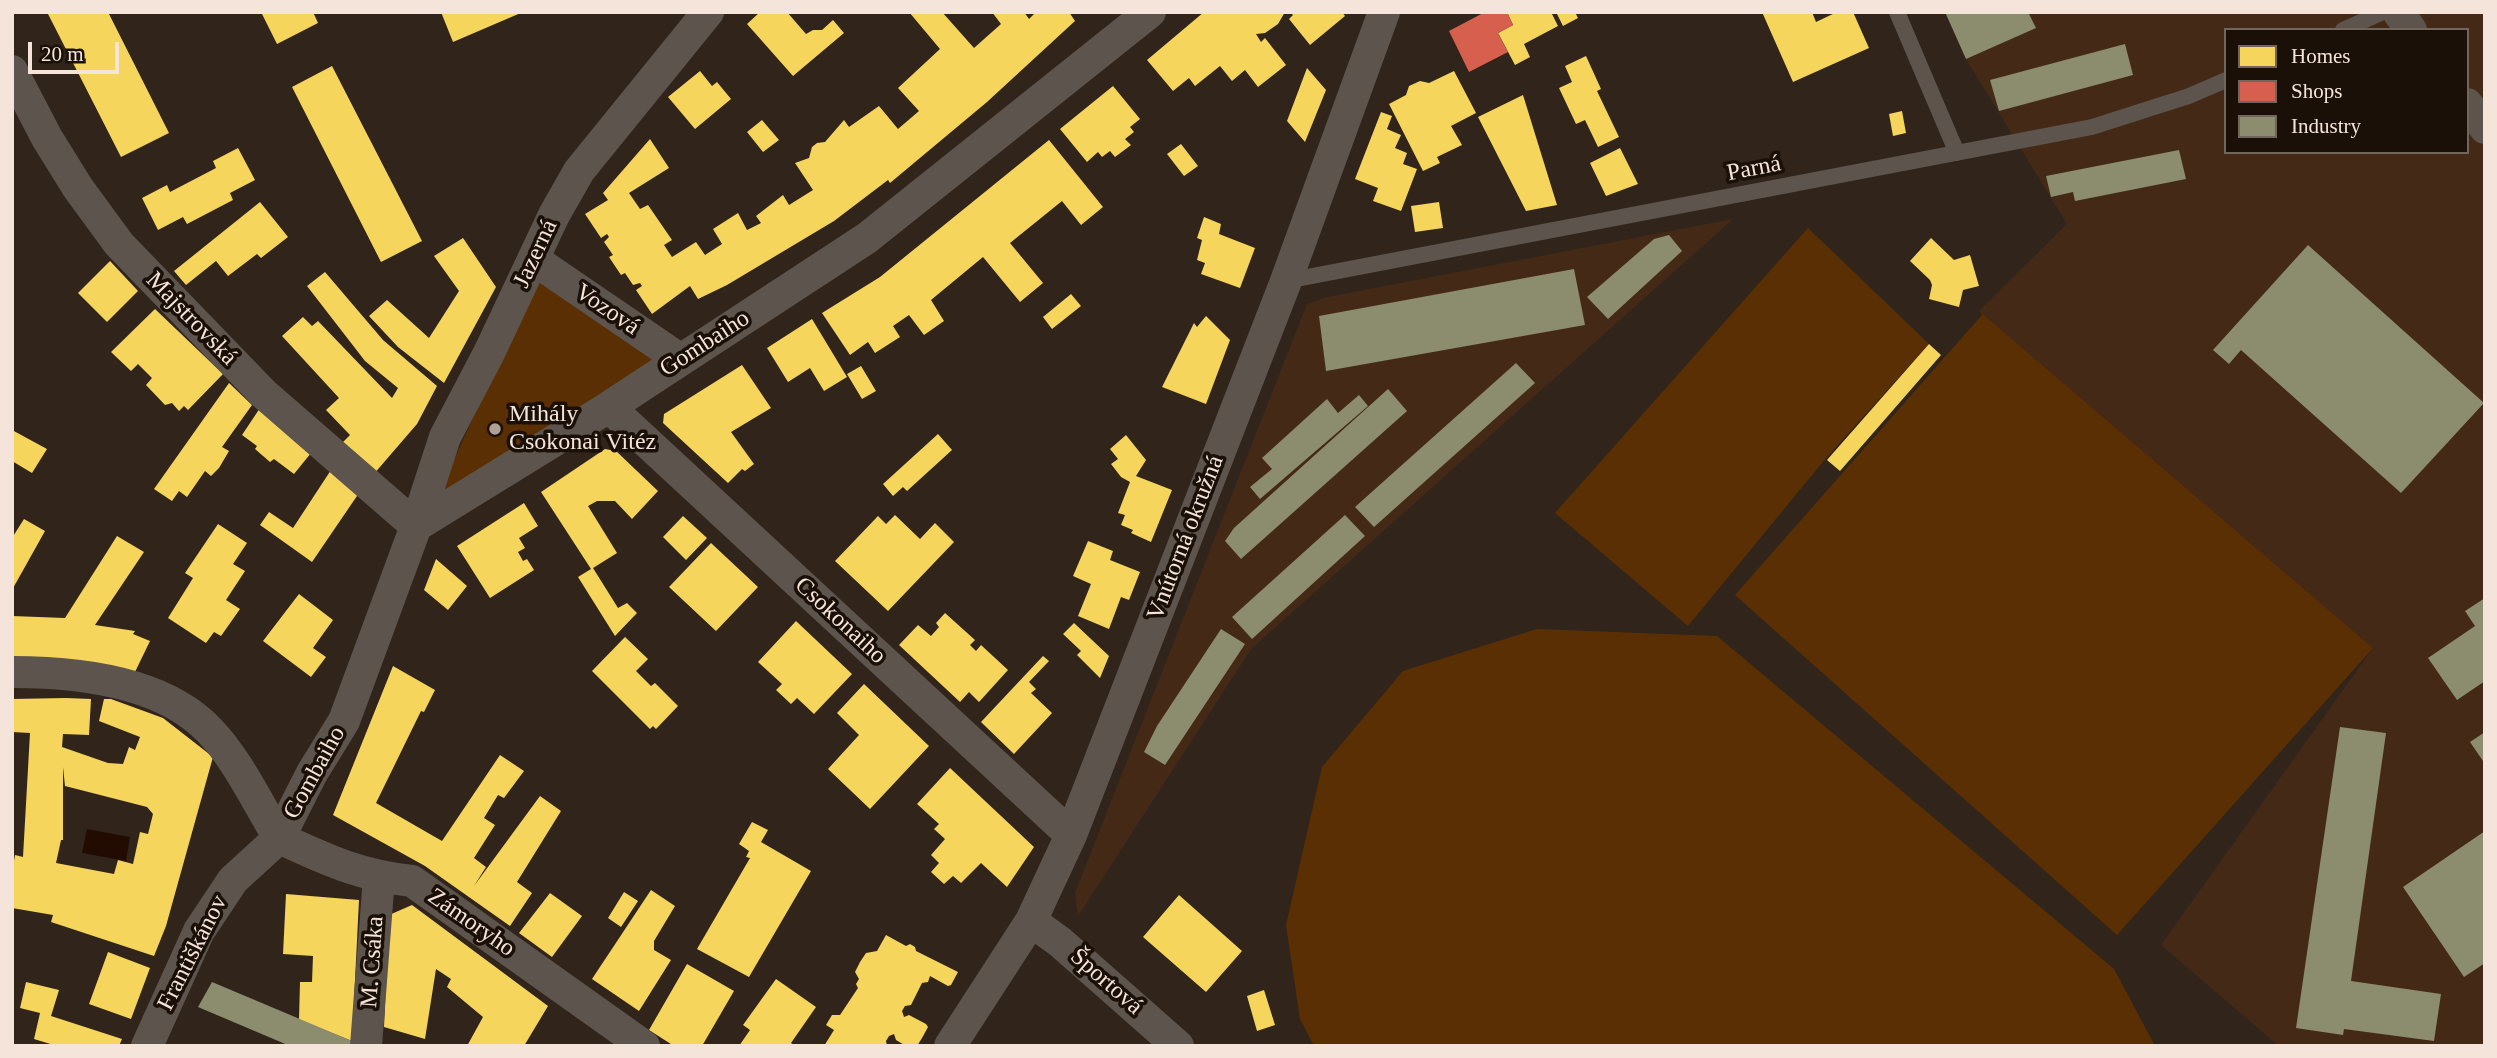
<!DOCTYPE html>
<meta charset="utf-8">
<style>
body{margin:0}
#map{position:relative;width:2497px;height:1058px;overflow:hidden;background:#31251b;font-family:"Times New Roman",serif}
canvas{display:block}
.frame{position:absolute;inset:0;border:14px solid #f4e4da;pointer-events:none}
.legend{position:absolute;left:2224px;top:28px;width:245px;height:126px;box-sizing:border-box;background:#1a1008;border:2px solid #71655c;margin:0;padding:9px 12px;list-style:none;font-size:21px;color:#f4e4da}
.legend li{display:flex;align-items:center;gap:14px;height:35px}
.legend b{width:35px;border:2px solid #71655c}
.scale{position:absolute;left:28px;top:42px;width:91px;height:32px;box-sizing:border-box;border:4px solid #f4e4da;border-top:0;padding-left:9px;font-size:21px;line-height:24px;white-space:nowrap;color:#f4e4da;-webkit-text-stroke:5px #1a1008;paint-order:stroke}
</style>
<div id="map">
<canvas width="2497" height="1058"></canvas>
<div class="frame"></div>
<ul class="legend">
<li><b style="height:19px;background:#f6d55c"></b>Homes</li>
<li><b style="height:19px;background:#d6604d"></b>Shops</li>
<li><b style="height:19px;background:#8c8c6e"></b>Industry</li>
</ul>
<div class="scale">20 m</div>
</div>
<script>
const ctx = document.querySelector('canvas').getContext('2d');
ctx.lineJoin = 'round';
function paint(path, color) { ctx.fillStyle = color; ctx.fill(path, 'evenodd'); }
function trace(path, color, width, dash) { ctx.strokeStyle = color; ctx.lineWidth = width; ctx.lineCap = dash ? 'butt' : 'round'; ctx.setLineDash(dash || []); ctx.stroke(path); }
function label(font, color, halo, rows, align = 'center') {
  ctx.font = font + ' "Times New Roman",serif'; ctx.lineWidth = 7; ctx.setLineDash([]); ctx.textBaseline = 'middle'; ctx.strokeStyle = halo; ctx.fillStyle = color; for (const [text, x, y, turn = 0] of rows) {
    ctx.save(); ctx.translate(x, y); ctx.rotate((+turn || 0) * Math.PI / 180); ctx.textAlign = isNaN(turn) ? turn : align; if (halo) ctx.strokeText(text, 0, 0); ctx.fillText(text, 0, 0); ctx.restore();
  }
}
const built = new Path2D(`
 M 1945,12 L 2485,12 L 2485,1046 L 2279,1046 L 2161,945 L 2373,648 L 1979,311 L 2067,224 L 1966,59 ZM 2226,30 L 2467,30 L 2467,152 L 2226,152 Z
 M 1733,219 L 1251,649 L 1078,916 L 1075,893 L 1307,304 L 1328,297 Z`);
const green = new Path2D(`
 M 1808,228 L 1929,344 L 1826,458 L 1688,626 L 1555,513 Z
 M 536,280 L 656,361 L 433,506 Z
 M 1979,311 L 2373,648 L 2117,935 L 1735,595 L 1982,315 Z
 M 1537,629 L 1717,636 L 2114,969 L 2155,1046 L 1314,1046 L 1300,1019 L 1286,925 L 1322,767 L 1403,671 Z`);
const water = new Path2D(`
 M 87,829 L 130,837 L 126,861 L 82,853 Z`);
const homes = new Path2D(`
 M 47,12 L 108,12 L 169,133 L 121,157 Z
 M 261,12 L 313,12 L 318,23 L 277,44 Z
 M 441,12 L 523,12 L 453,42 Z
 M 760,12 L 787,12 L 806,34 L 813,30 L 822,30 L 833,20 L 844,33 L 793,76 L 747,24 Z
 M 909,12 L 942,12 L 974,48 L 1001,24 L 992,12 L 1024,12 L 1029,19 L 1036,12 L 1069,12 L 1075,21 L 987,102 L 890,183 L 888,180 L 834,221 L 727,285 L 698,299 L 690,286 L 652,314 L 636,290 L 642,286 L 640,283 L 633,285 L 625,273 L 621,275 L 609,257 L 613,255 L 604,242 L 609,237 L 607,234 L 601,238 L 585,214 L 608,200 L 603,193 L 650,139 L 669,168 L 629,193 L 640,209 L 648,205 L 672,240 L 664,245 L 672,257 L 696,242 L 705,255 L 722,244 L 713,229 L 738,213 L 747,230 L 761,223 L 756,216 L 783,195 L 789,205 L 813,190 L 795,163 L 809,158 L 812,147 L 817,143 L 825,142 L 844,120 L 849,127 L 879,106 L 898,129 L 919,111 L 898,88 L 940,49 Z
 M 1204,12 L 1285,12 L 1278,24 L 1265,33 L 1256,34 L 1261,42 L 1265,38 L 1286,65 L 1258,87 L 1245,70 L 1232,81 L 1220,66 L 1195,86 L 1189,78 L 1173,91 L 1147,60 Z
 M 1290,12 L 1342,12 L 1345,16 L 1310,45 L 1289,19 L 1293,15 Z
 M 1507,12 L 1551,12 L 1558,26 L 1524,44 L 1530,57 L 1515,65 L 1498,33 L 1513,25 Z
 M 1556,12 L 1575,12 L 1578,18 L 1563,26 Z
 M 1762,12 L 1812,12 L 1816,22 L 1837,12 L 1853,12 L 1869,48 L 1793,82 Z
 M 1586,56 L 1601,89 L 1597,91 L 1619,137 L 1598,147 L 1585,120 L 1576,124 L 1559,88 L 1572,82 L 1565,66 Z
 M 332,66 L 422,241 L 381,262 L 292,87 Z
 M 1307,68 L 1326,90 L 1305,142 L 1287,121 Z
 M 700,71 L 712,86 L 717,82 L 731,99 L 695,129 L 668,97 Z
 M 1454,71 L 1476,113 L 1451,126 L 1462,145 L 1437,157 L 1440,163 L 1423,171 L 1389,104 L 1406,95 L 1409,86 L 1420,81 L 1429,83 Z
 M 1113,86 L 1140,119 L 1130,127 L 1134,132 L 1125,139 L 1131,145 L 1115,157 L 1110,151 L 1102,157 L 1098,152 L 1087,162 L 1060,129 Z
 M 1523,95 L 1557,205 L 1526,211 L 1478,117 Z
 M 1902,111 L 1906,133 L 1893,136 L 1889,114 Z
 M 1381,112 L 1392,116 L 1387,129 L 1401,135 L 1395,148 L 1407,153 L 1403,164 L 1417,169 L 1401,211 L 1373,201 L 1378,188 L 1355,179 Z
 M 762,120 L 779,140 L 763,152 L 747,132 Z
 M 1049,140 L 1103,207 L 1081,225 L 1062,201 L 1010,243 L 1043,283 L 1020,302 L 983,257 L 931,300 L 944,321 L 924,335 L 909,315 L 893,326 L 900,337 L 875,353 L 868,342 L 850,355 L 822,313 L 880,277 Z
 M 1181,144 L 1198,166 L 1184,176 L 1167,154 Z
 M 238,148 L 255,180 L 230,193 L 233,200 L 187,224 L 183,217 L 158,230 L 142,198 L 167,185 L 170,192 L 216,168 L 213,161 Z
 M 1620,148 L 1638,184 L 1606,196 L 1590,163 Z
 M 260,202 L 288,237 L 261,258 L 257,254 L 228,276 L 216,261 L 186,285 L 174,271 Z
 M 1439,202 L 1443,228 L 1415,232 L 1411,206 Z
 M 1204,217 L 1221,224 L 1219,234 L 1255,248 L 1240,288 L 1201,274 L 1205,263 L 1197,260 L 1202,240 L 1197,238 Z
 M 463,238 L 496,287 L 444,383 L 398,347 L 369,316 L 387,300 L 429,338 L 459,291 L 434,256 Z
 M 1931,238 L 1954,260 L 1970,255 L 1979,286 L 1963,290 L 1959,307 L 1929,299 L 1932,285 L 1930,280 L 1910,261 Z
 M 110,261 L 138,291 L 107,322 L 78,293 Z
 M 325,272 L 383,340 L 437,386 L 417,424 L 373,475 L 340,445 L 350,435 L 326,410 L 339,398 L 282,336 L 303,317 L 312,326 L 318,321 L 392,398 L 398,388 L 365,361 L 307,286 Z
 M 1071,294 L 1081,306 L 1052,329 L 1043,317 Z
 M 155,309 L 223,374 L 188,410 L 184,406 L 179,411 L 172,403 L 165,405 L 146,385 L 152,378 L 138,364 L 131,371 L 111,352 Z
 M 1206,316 L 1230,340 L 1206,404 L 1162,387 L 1194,323 L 1197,327 Z
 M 812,319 L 847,377 L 824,391 L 810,368 L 788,382 L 767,348 Z
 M 1929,344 L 1941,355 L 1840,471 L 1827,460 Z
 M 742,365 L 771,408 L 731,432 L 754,464 L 745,471 L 742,469 L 728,483 L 663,423 L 664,414 Z
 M 861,366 L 876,391 L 862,399 L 847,374 Z
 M 229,383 L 252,405 L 222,447 L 229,451 L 219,468 L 211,476 L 205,471 L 187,497 L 179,491 L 172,501 L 154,489 Z
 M 260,408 L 311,453 L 294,474 L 274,459 L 270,462 L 255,449 L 257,446 L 242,435 Z
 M 12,430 L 47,449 L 32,473 L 12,461 Z
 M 938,434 L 952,450 L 907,491 L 903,487 L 893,496 L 883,484 Z
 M 1126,435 L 1146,460 L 1136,476 L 1172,490 L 1151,542 L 1131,533 L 1133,530 L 1121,525 L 1125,515 L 1118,513 L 1130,482 L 1121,477 L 1111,464 L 1118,459 L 1110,449 Z
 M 605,449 L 616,451 L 658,491 L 632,519 L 615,501 L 597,501 L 588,506 L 617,553 L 593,568 L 618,608 L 627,603 L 637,613 L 615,636 L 578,577 L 591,569 L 541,492 Z
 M 331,470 L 359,493 L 312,562 L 260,525 L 269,512 L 293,528 Z
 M 524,503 L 538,526 L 519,538 L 525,548 L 518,552 L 523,561 L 527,559 L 534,570 L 490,598 L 457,546 Z
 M 895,515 L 920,539 L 935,523 L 954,542 L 888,611 L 835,561 L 878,516 L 886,524 Z
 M 683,516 L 707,538 L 686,560 L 663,537 Z
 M 24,519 L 45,531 L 12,590 L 12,538 Z
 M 218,524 L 247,543 L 233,564 L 245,571 L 226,600 L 240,609 L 221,636 L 214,632 L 206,643 L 168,618 L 193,578 L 185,573 Z
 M 117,536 L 144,552 L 95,625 L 135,631 L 133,634 L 150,641 L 135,672 L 12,658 L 12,616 L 65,618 Z
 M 1088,541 L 1113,551 L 1110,560 L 1140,572 L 1129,600 L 1121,597 L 1109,629 L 1078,616 L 1091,584 L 1073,576 Z
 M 711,543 L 758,587 L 716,631 L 669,587 Z
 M 436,559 L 467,586 L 448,610 L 424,590 Z
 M 299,594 L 333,620 L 313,648 L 326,657 L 311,677 L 263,641 Z
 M 945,613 L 975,640 L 970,645 L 976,651 L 981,645 L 1008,670 L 979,702 L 969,692 L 960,702 L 899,645 L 918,625 L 931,636 L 939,627 L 936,623 Z
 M 796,621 L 852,674 L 814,714 L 797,698 L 791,704 L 776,690 L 782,684 L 758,662 Z
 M 1074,623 L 1109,656 L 1100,678 L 1077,655 L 1081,651 L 1063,634 Z
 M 625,637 L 648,659 L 636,671 L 651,686 L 655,683 L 678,706 L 656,729 L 653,726 L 650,729 L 592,671 Z
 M 1043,656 L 1049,661 L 1029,682 L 1036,689 L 1031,693 L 1052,713 L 1014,754 L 981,722 Z
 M 393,666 L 435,690 L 424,712 L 421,711 L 376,803 L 442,841 L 500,755 L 524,771 L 504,798 L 498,795 L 484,818 L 495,825 L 474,858 L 486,867 L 474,886 L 540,796 L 561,811 L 517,882 L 532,893 L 510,926 L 425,866 L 333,815 Z
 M 864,684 L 929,746 L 870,809 L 828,769 L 859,735 L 837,713 Z
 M 66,698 L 91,699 L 89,735 L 63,734 L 62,747 L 108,763 L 123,764 L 129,747 L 135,750 L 140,737 L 99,721 L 104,699 L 111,699 L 163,718 L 213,757 L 166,926 L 154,956 L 51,922 L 53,915 L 12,908 L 12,873 L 15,855 L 23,857 L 30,733 L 12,732 L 12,699 ZM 63,767 L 65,786 L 147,807 L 153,814 L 148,834 L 140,832 L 133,864 L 118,860 L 114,874 L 56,863 L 61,840 L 63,840 Z
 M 950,768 L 1034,847 L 1007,887 L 981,863 L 961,883 L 953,876 L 944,884 L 931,872 L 939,863 L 931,855 L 945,839 L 934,829 L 939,824 L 917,804 Z
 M 752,822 L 768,830 L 761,842 L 811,871 L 749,977 L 697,949 L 750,858 L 746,857 L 749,851 L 739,844 Z
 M 651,890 L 675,906 L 654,941 L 654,950 L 671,960 L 639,1011 L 592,979 Z
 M 624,892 L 638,901 L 621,927 L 608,918 Z
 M 550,893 L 582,916 L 552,957 L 519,933 Z
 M 286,894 L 359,900 L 352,1041 L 299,1020 L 300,982 L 312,982 L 313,956 L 283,954 Z
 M 1179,895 L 1242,951 L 1206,992 L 1143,937 Z
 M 412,905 L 548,1006 L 524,1046 L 467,1046 L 483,1017 L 447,987 L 451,979 L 436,969 L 425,1039 L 384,1027 L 389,915 Z
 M 886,935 L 906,946 L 910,944 L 915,947 L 916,951 L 958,972 L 951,985 L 948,986 L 930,976 L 928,982 L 922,983 L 911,1005 L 905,1006 L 902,1011 L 904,1017 L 909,1015 L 926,1024 L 928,1027 L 922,1038 L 917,1046 L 906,1046 L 896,1040 L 894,1034 L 889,1036 L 886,1041 L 887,1046 L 824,1046 L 834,1030 L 826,1025 L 832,1015 L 840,1015 L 858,988 L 856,984 L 859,979 L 855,972 L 860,962 L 866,953 L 877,951 Z
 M 108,952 L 150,968 L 131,1019 L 89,1004 Z
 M 687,964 L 734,991 L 702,1046 L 674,1046 L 649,1030 Z
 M 776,979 L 816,1007 L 791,1043 L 795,1046 L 739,1046 L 750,1030 L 743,1025 Z
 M 26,982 L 59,990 L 51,1016 L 122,1039 L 119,1046 L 57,1046 L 34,1039 L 40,1013 L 20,1008 Z
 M 1264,990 L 1275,1025 L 1257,1031 L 1247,996 Z`);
const shops = new Path2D(`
 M 1485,12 L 1507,12 L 1513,25 L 1498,33 L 1508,52 L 1469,72 L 1449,31 Z`);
const industry = new Path2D(`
 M 1945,12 L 2028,12 L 2036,28 L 1966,59 Z
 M 2125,44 L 2133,75 L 1999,111 L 1990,80 Z
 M 2179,150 L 2186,179 L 2075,201 L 2073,192 L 2051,197 L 2046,176 Z
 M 1669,235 L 1682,251 L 1608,319 L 1587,297 L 1654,239 Z
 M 2308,245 L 2484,403 L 2401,493 L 2241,350 L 2229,364 L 2213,350 Z
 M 1574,269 L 1585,325 L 1326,371 L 1319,316 Z
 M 1516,363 L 1535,383 L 1374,527 L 1355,507 Z
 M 1388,389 L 1407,411 L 1241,559 L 1225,541 L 1234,528 Z
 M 1359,395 L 1368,406 L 1260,499 L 1250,487 L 1272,469 L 1262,458 L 1327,399 L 1338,413 Z
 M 1345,515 L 1365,536 L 1252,639 L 1232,617 Z
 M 2485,598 L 2485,681 L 2457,700 L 2428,658 L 2475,626 L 2465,611 Z
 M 1221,629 L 1245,644 L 1165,765 L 1144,752 L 1157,726 Z
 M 2340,727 L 2386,733 L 2351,981 L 2441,994 L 2434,1041 L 2344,1029 L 2343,1035 L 2296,1028 Z
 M 2485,732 L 2485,760 L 2483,761 L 2470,742 Z
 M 2485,831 L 2485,963 L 2464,977 L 2403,887 Z
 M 212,982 L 352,1041 L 351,1046 L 290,1046 L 198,1007 Z`);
const service = new Path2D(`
 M 1897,12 L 1957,153
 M 2343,30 L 2383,12
 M 1286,281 L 2092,127 L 2189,96 L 2226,80`);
const minor = new Path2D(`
 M 2398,12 L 2411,30
 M 12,71 L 47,138 L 78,188 L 119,244 L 264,394 L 416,526 L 445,437 L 489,353 L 554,215 L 579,171 L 708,12
 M 2467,104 L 2485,128
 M 533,259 L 681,360
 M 609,407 L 1071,835
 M 12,672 C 76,672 162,681 209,730 C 238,760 257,802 279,838
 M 279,838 C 327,860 358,875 412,881 L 644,1046
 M 1031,921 L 1060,942 L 1178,1046
 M 147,1046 L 199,931 L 233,880 L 279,838 L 312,773 L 344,721 L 416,526 L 609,407 L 867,238 L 1150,12
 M 366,1046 L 379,877
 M 950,1046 L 1031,921 L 1071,835 L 1286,281 L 1384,12`);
const markers = [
 [495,429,7,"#b0a197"]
];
const streetNames = [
 ["Parná",1754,169,-11],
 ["Jazerná",536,254,-65],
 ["Vozová",607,310,34],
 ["Majstrovská",191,319,46],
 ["Gombaiho",705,344,-33],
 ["Vnútorná okružná",1186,538,-69],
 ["Csokonaiho",840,621,43],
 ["Gombaiho",315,773,-61],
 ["Zámoryho",471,923,35],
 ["Františkánov",193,953,-63],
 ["M. Csáka",373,962,-86],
 ["Športová",1106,982,41]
];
const poiNames = [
 ["Mihály",509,415],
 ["Csokonai Vitéz",509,443]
];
paint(built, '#442a16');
paint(green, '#5b2f04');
paint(water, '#220c02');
paint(homes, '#f6d55c');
paint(shops, '#d6604d');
paint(industry, '#8c8c6e');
trace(service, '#5d544d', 16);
trace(minor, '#5d544d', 32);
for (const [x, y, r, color] of markers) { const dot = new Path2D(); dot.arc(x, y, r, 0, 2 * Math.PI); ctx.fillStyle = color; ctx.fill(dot); trace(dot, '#1a1008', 2.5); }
label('24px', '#f4e4da', '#1a1008', streetNames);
label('24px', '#f4e4da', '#1a1008', poiNames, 'left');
</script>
